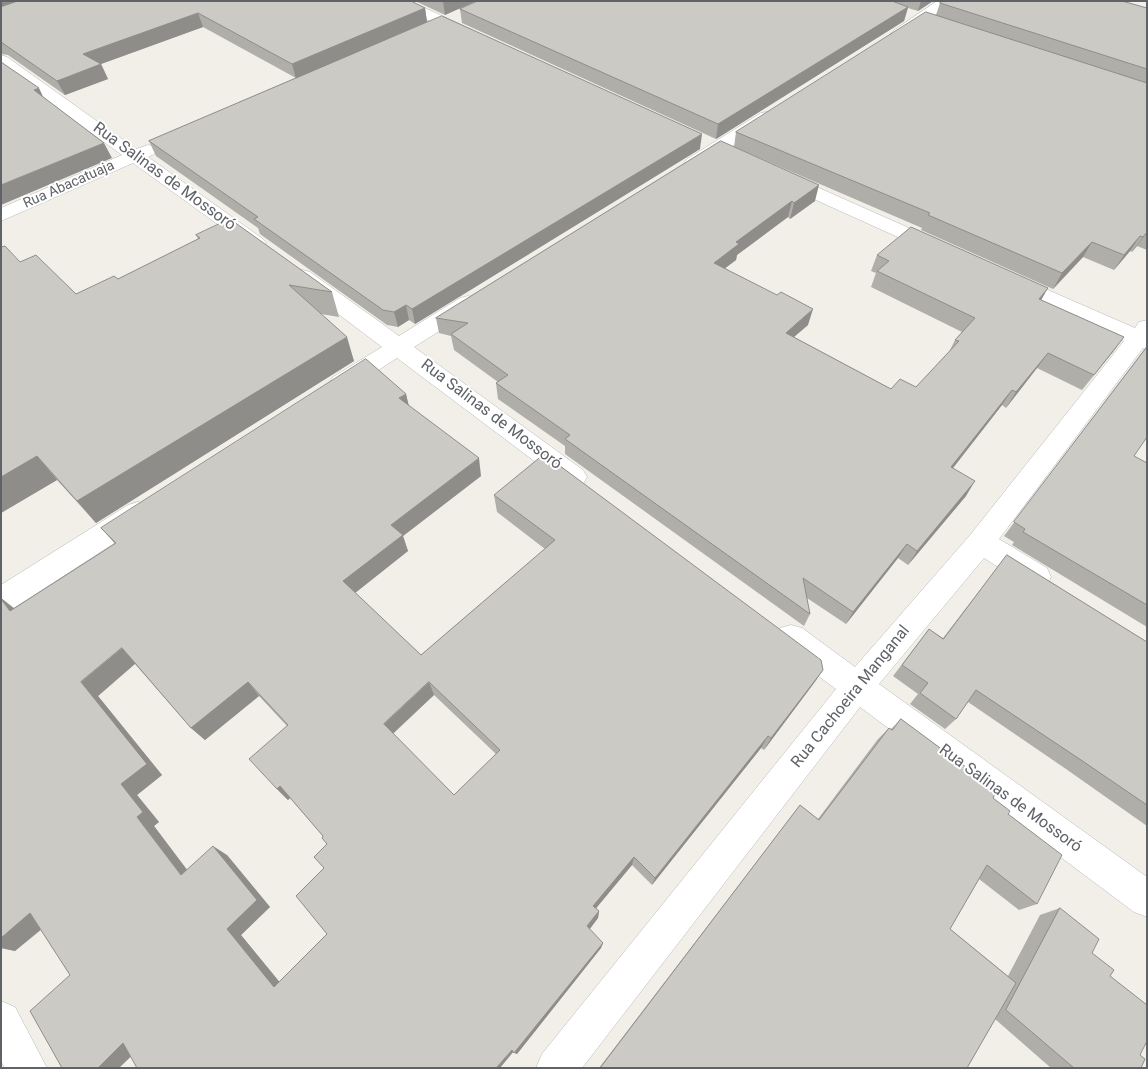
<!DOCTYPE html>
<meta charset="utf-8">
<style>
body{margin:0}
#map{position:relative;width:1148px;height:1069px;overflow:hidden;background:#f1efe8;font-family:Roboto,sans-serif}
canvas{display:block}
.frame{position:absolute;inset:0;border:2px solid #5f6368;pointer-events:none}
</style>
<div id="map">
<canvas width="1148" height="1069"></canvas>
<div class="frame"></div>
</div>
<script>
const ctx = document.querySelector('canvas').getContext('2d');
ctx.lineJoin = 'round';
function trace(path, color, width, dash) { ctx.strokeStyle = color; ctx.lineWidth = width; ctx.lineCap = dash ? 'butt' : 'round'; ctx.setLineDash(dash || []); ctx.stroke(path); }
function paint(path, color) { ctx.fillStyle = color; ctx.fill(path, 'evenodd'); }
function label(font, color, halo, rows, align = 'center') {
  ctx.font = font + ' Roboto,sans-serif'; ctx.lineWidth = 4; ctx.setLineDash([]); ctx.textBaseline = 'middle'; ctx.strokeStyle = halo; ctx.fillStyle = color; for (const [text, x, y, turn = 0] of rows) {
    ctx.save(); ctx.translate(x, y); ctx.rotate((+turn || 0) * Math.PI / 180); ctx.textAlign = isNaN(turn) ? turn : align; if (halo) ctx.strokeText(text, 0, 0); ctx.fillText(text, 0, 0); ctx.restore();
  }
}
const minor = new Path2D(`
 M 391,1 L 410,1 L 474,31 L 477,34 L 474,37 L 464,37 L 393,4 Z
 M 937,1 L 954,1 L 903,37 L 893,37 L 890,34 L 893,31 Z
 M 1,55 L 7,57 L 136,149 L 148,145 L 154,146 L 157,150 L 154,154 L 148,157 L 263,239 L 266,243 L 263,247 L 256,249 L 249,247 L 133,163 L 1,221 L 1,208 L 122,155 L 1,68 Z
 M 767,112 L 773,113 L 776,117 L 773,121 L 699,167 L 693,168 L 687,167 L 684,163 L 687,159 L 761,113 Z
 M 783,172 L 945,244 L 948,248 L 945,252 L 938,254 L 931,252 L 776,182 L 774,178 L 776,174 Z
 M 303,270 L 310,272 L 399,336 L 460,298 L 468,296 L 476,298 L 479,303 L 476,308 L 414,347 L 583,470 L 587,477 L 583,484 L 574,487 L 565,484 L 397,358 L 349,389 L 341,391 L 333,389 L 329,383 L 333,377 L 382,347 L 296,282 L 292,277 L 296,272 Z
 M 1009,273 L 1135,328 L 1139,322 L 1147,320 L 1147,350 L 1143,348 L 999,539 L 1047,568 L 1051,577 L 1047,586 L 1037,589 L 1027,586 L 984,558 L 879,684 L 1147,877 L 1147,917 L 1134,912 L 860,707 L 582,1068 L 536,1068 L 542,1054 L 836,689 L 780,648 L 776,638 L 780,628 L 791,625 L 802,628 L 855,667 L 971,534 L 1124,341 L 1002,285 L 998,280 L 1002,275 Z
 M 138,502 L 148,505 L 151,513 L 148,521 L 11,610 L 1,614 L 1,585 L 128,505 Z
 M 1,1001 L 15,1007 L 47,1068 L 5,1068 L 1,1061 Z`);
const wall = new Path2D(`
 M 1,1 L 425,8 L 427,22 L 317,70 L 700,149 L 415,324 L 409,320 L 398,327 L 387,325 L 260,234 L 258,228 L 156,156 L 149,141 L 296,78 L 203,27 L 101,64 L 108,79 L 65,95 L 8,55 L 1,54 Z
 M 415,1 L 476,1 L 445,15 Z
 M 478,1 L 933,1 L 918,11 L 908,8 L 904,21 L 716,139 L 462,23 L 460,9 Z
 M 940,3 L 1147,8 L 1147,250 L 1137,246 L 1132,252 L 1130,251 L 1114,270 L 1083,257 L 1053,289 L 921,230 L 922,228 L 734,147 L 736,132 L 936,15 Z
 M 721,141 L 815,201 L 790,219 L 788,217 L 737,255 L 736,260 L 725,268 L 808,325 L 794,337 L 891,389 L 916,387 L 949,352 L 955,340 L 962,332 L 871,287 L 876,273 L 871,271 L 877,255 L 1041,300 L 1124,337 L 1082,390 L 1037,368 L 1006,408 L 1002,405 L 953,468 L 966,496 L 908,565 L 898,558 L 846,624 L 807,598 L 810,614 L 804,626 L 565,454 L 565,446 L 498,399 L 496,383 L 498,382 L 454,350 L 451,336 L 439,333 L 436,318 Z
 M 196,235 L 332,292 L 339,317 L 321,314 L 354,361 L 96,523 L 57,480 L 1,513 L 1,247 L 20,262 L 76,294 L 118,279 L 198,239 Z
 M 1147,346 L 1134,456 L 1147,463 L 1147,627 L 1012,545 L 1014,542 L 1004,536 Z
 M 406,394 L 409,406 L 481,476 L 403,536 L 408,551 L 355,593 L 421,655 L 545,549 L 497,512 L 494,495 L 823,670 L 814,683 L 764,750 L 761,748 L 652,885 L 632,865 L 596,908 L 599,911 L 598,918 L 589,929 L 603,943 L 601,948 L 517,1054 L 514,1052 L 131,1057 L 70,975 L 41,930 L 15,951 L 1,948 L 1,598 L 14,608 L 115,544 L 101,528 ZM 135,664 L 191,728 L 205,740 L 259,696 L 287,726 L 277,789 L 288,800 L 290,798 L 323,836 L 327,844 L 324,868 L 327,934 L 279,982 L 241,935 L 270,907 L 227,855 L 187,870 L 154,826 L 159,822 L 137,795 L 162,775 L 98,696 ZM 434,695 L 496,754 L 454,795 L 393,734 Z
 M 1007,555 L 1147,642 L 1147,826 L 1066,769 L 968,702 L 956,719 L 945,729 L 910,704 L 918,694 L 893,676 L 929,629 L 943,638 Z
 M 901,719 L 993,798 L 1008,814 L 1037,904 L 1019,910 L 979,879 L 950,929 L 1008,976 L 1040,915 L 1060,908 L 1092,953 L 1110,976 L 1140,1055 L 1141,1068 L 1051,1068 L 995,1019 L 967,1068 L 599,1068 L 800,805 L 818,819 L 878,739 L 889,728 L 891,729 Z`);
const shadedWall = new Path2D(`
 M 1,1 L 27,1 L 1,10 Z
 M 443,1 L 476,1 L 445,15 Z
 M 921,1 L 933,1 L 918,11 Z
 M 908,7 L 904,21 L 716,139 L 718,124 Z
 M 425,8 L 427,22 L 296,79 L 292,64 Z
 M 198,13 L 203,27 L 90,68 L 83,54 Z
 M 101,64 L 108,79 L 65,95 L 57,81 Z
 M 39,88 L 46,103 L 34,90 Z
 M 702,134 L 700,149 L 415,324 L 412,309 Z
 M 104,143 L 112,158 L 1,205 L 1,185 Z
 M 819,185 L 815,201 L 790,219 L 794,203 Z
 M 792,201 L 788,217 L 737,255 L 736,260 L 711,279 L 714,263 L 736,242 Z
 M 1147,232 L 1137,246 L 1132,252 L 1143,237 Z
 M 1140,236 L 1130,251 L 1114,270 L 1124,255 Z
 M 1092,242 L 1083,257 L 1053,289 L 1062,273 Z
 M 1048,288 L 1039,304 L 1039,299 Z
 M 406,305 L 409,320 L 398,327 L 394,312 Z
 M 813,309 L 808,325 L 781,348 L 786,333 Z
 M 347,337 L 354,361 L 96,523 L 77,501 Z
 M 1124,337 L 1113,352 L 1082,390 L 1094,375 Z
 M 1048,353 L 1037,368 L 1006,408 L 1016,392 Z
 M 1012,390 L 1002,405 L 942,482 L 951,467 Z
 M 406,394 L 410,412 L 399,398 Z
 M 37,456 L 57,480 L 1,513 L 1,477 Z
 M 479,458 L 481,476 L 403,536 L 408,551 L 350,597 L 343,581 L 391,525 Z
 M 975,481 L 966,496 L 908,565 L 917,551 Z
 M 907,544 L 898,558 L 846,624 L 853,612 Z
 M 1,598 L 17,611 L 10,611 L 1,599 Z
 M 122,648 L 137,662 L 98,696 L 162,775 L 137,795 L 159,822 L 154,826 L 197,883 L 181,875 L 137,817 L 121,784 L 81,682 Z
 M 823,670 L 814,683 L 764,750 L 771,738 Z
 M 248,682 L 259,696 L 205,740 L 191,728 Z
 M 429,682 L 434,695 L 390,736 L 384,724 Z
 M 768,736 L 761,748 L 652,885 L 655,878 Z
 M 280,786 L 291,797 L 288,800 L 277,789 Z
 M 213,846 L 227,855 L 270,907 L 241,935 L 287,991 L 274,987 L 227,929 Z
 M 634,857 L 632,865 L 593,912 L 593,906 Z
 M 599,911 L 598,918 L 587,933 L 587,926 Z
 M 30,913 L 52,920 L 15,951 L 1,948 L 1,938 Z
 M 603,943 L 601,948 L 517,1054 L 514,1053 Z
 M 123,1043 L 143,1045 L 119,1068 L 98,1068 Z
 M 512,1050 L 514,1051 L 500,1068 L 496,1068 Z`);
const building = new Path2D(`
 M 18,1 L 411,1 L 425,8 L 292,64 L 198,13 L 83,54 L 101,64 L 57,81 L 1,42 L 1,7 Z
 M 478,1 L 892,1 L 908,7 L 718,124 L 460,9 Z
 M 943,1 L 1122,1 L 1147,8 L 1147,69 L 940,3 Z
 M 926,12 L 1147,83 L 1147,232 L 1143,237 L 1140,236 L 1124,255 L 1092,242 L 1062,273 L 928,215 L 930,213 L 736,132 Z
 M 442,16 L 702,134 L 412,309 L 406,305 L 394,312 L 383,310 L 254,219 L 258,217 L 149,141 Z
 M 1,62 L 39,88 L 34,90 L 104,143 L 1,185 Z
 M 721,141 L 819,185 L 794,203 L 792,201 L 736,242 L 739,244 L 714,263 L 777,295 L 781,292 L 813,309 L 786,333 L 891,389 L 900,379 L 916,387 L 959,341 L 955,340 L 975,318 L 877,271 L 889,261 L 877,255 L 911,227 L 1048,288 L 1039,299 L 1124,337 L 1094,375 L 1048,353 L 1016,392 L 1012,390 L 951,467 L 975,481 L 917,551 L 907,544 L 853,612 L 803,578 L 810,614 L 565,439 L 570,435 L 496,383 L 508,375 L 451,334 L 468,323 L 436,318 Z
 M 230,219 L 332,292 L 289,285 L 347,337 L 77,501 L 37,456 L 1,477 L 1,247 L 5,246 L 20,262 L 36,255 L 76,294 L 114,276 L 118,279 L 200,238 L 196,235 Z
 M 1147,347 L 1147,437 L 1134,456 L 1147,463 L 1147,605 L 1023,532 L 1025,529 L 1014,522 Z
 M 366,359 L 406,394 L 399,398 L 479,458 L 391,525 L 403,535 L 343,581 L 421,655 L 555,540 L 494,495 L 544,454 L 821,660 L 823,670 L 771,738 L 768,736 L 655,878 L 634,857 L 593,906 L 599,911 L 587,926 L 603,943 L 514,1053 L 512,1050 L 496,1068 L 137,1068 L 123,1043 L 98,1068 L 62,1068 L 30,1011 L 70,975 L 30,913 L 1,938 L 1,599 L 10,611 L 116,543 L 101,528 ZM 122,648 L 191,728 L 248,682 L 288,725 L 249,759 L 277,789 L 280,786 L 323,836 L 322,838 L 327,844 L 314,857 L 324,868 L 296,896 L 327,934 L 274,987 L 227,929 L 257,900 L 213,846 L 181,875 L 137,817 L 143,812 L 121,784 L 147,764 L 81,682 ZM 429,682 L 500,750 L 454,795 L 384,724 Z
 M 1007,555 L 1147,642 L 1147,805 L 1081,760 L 976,690 L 956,719 L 920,693 L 928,683 L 902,665 L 929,629 L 943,639 Z
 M 901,719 L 997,790 L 993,798 L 1010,811 L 1008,814 L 1062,855 L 1037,904 L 987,865 L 950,929 L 1016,983 L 967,1068 L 600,1068 L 800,805 L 819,820 L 889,728 L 892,730 Z
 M 1060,908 L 1099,939 L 1092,953 L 1114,970 L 1110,976 L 1147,1005 L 1147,1041 L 1140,1055 L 1145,1059 L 1141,1068 L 1074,1068 L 1006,1010 Z`);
const farStreetnames = [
 ["Rua Abacatuaja",69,185,-24]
];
const streetNames = [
 ["Rua Salinas de Mossoró",164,177,36],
 ["Rua Salinas de Mossoró",491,415,37],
 ["Rua Cachoeira Manganal",851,697,-51],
 ["Rua Salinas de Mossoró",1010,799,36]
];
trace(minor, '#b5b8bc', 1);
paint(minor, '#fff');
paint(wall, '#afaea9');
paint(shadedWall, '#8f8d8a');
paint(building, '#cccac5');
trace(building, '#8f8d8a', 1);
label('14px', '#5f6368', '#fff', farStreetnames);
label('16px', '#5f6368', '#fff', streetNames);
</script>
